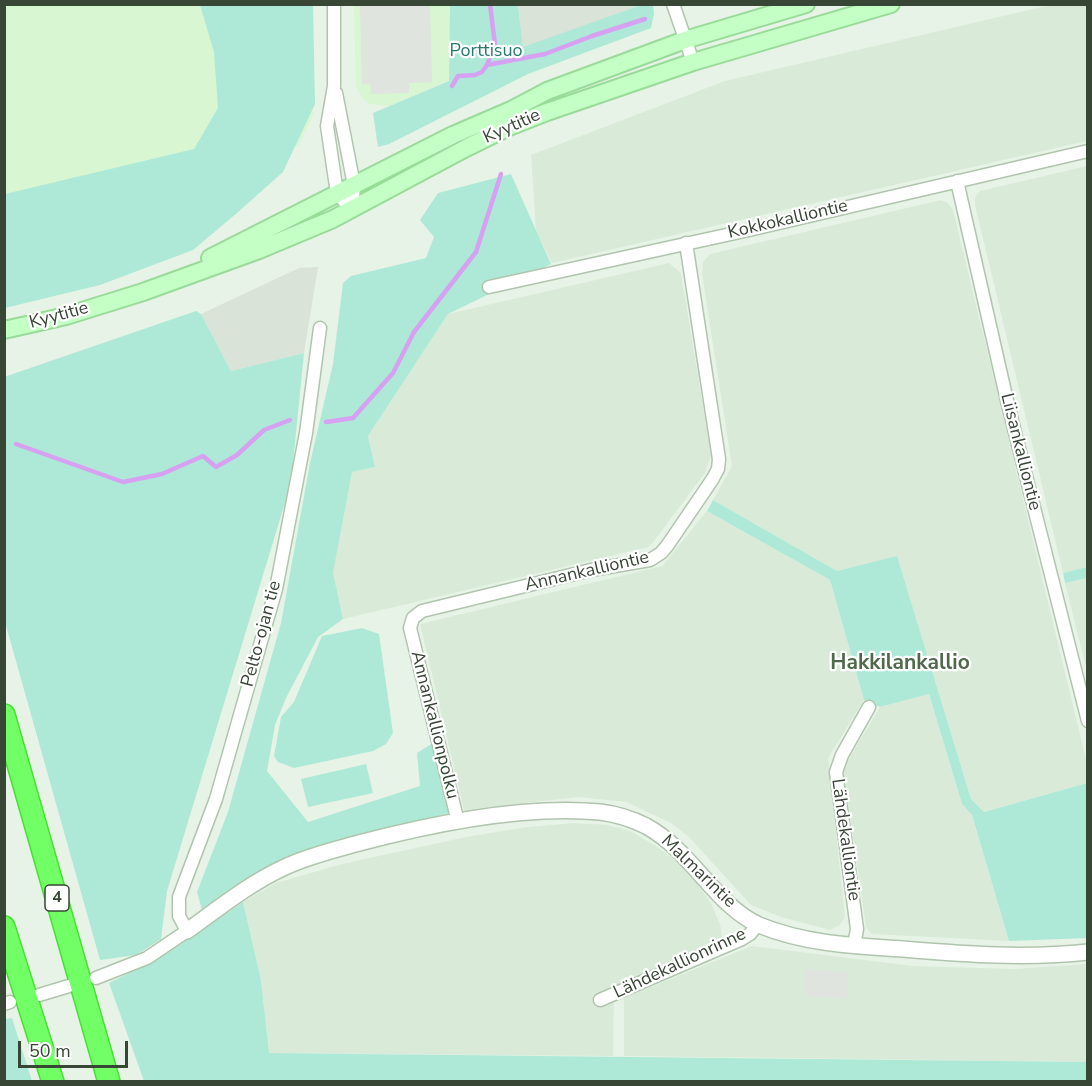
<!DOCTYPE html>
<meta charset="utf-8">
<style>
body{margin:0}
#map{position:relative;width:1092px;height:1086px;overflow:hidden;background:#e7f3e6;font-family:"Nunito Sans",sans-serif}
canvas{display:block}
.frame{position:absolute;inset:0;border:6px solid #374635;pointer-events:none}
.scale{position:absolute;left:18px;top:1041px;width:110px;height:27px;box-sizing:border-box;border:3px solid #374635;border-top:0;padding-left:8px;font-size:18px;line-height:21px;white-space:nowrap;color:#374635;-webkit-text-stroke:4px #fff;paint-order:stroke}
</style>
<div id="map">
<canvas width="1092" height="1086"></canvas>
<div class="frame"></div>
<div class="scale">50 m</div>
</div>
<script>
const ctx = document.querySelector('canvas').getContext('2d');
ctx.lineJoin = 'round';
function paint(path, color) { ctx.fillStyle = color; ctx.fill(path, 'evenodd'); }
function trace(path, color, width, dash) { ctx.strokeStyle = color; ctx.lineWidth = width; ctx.lineCap = dash ? 'butt' : 'round'; ctx.setLineDash(dash || []); ctx.stroke(path); }
function label(font, color, halo, rows, align = 'center') {
  ctx.font = font + ' "Nunito Sans",sans-serif'; ctx.lineWidth = 4.5; ctx.setLineDash([]); ctx.textBaseline = 'middle'; ctx.strokeStyle = halo; ctx.fillStyle = color; for (const [text, x, y, turn = 0] of rows) {
    ctx.save(); ctx.translate(x, y); ctx.rotate((+turn || 0) * Math.PI / 180); ctx.textAlign = isNaN(turn) ? turn : align; if (halo) ctx.strokeText(text, 0, 0); ctx.fillText(text, 0, 0); ctx.restore();
  }
}
const residential = new Path2D(`
 M 1050,5 L 1087,5 L 1087,141 L 552,263 L 536,231 L 531,155 L 725,81 Z
 M 1087,166 L 1087,567 L 1063,573 L 975,205 L 975,197 L 980,191 Z
 M 941,200 L 948,203 L 953,210 L 1087,763 L 1087,783 L 983,812 L 971,799 L 897,557 L 837,571 L 713,500 L 732,466 L 702,274 L 703,262 L 710,254 Z
 M 669,263 L 681,273 L 711,455 L 705,473 L 654,541 L 649,547 L 343,619 L 332,573 L 352,472 L 375,467 L 368,436 L 448,314 Z
 M 707,511 L 830,580 L 864,700 L 828,758 L 845,917 L 840,925 L 830,930 L 781,917 L 751,905 L 689,837 L 671,823 L 626,802 L 579,797 L 464,810 L 420,624 L 662,566 Z
 M 1087,578 L 1087,671 L 1065,583 Z
 M 929,694 L 962,804 L 972,815 L 1009,941 L 871,934 L 866,927 L 843,769 L 880,707 Z
 M 576,823 L 608,825 L 632,832 L 656,846 L 679,863 L 695,881 L 711,903 L 720,924 L 723,940 L 614,987 L 613,1056 L 269,1053 L 261,980 L 243,902 L 276,883 L 342,864 L 466,837 L 527,827 Z
 M 752,946 L 913,966 L 1014,969 L 1087,964 L 1087,1062 L 624,1056 L 624,998 Z`);
const commercial = new Path2D(`
 M 5,5 L 208,5 L 310,32 L 313,114 L 299,145 L 5,253 Z
 M 354,5 L 450,5 L 449,81 L 389,106 L 370,104 L 362,98 L 356,86 Z`);
const industrial = new Path2D(`
 M 518,4 L 641,5 L 523,48 Z
 M 318,267 L 304,353 L 231,371 L 201,314 L 299,268 Z`);
const green = new Path2D(`
 M 200,5 L 313,5 L 315,104 L 283,172 L 237,213 L 193,250 L 100,285 L 5,308 L 5,194 L 194,149 L 218,108 L 214,52 Z
 M 450,5 L 518,5 L 523,47 L 641,5 L 653,5 L 654,14 L 651,28 L 528,74 L 389,144 L 378,147 L 373,113 L 449,81 Z
 M 511,174 L 551,264 L 448,314 L 368,436 L 375,467 L 352,472 L 333,573 L 343,619 L 318,637 L 286,698 L 275,725 L 267,771 L 308,822 L 420,786 L 417,753 L 433,743 L 450,813 L 313,847 L 279,862 L 202,910 L 197,892 L 228,812 L 281,623 L 310,463 L 333,364 L 343,283 L 351,276 L 426,258 L 434,237 L 420,220 L 438,193 Z
 M 196,311 L 201,314 L 231,371 L 304,353 L 291,483 L 167,891 L 161,939 L 136,955 L 100,960 L 5,622 L 4,377 Z
 M 713,500 L 837,571 L 897,556 L 971,799 L 984,812 L 1087,783 L 1087,938 L 1009,941 L 972,815 L 962,804 L 929,694 L 880,707 L 864,700 L 830,580 L 707,511 Z
 M 1087,567 L 1087,578 L 1065,583 L 1063,573 Z
 M 362,628 L 379,634 L 393,733 L 386,744 L 373,751 L 294,768 L 278,762 L 274,756 L 281,717 L 294,702 L 322,636 Z
 M 366,764 L 373,793 L 308,807 L 301,779 Z
 M 243,902 L 261,980 L 269,1053 L 1087,1062 L 1087,1081 L 144,1081 L 109,983 L 166,954 Z
 M 12,1018 L 32,1081 L 5,1081 L 5,1019 Z`);
const parking = new Path2D(`
 M 360,5 L 430,5 L 432,82 L 409,83 L 409,93 L 371,94 L 370,84 L 362,84 Z
 M 806,969 L 847,972 L 847,999 L 805,996 Z`);
const stream = new Path2D(`
 M 487,65 L 545,54 L 592,36 L 645,19
 M 452,86 L 458,76 L 475,75 L 482,72 L 487,65 L 495,45 L 490,4
 M 326,422 L 353,418 L 393,373 L 414,332 L 476,252 L 501,174
 M 16,444 L 123,482 L 162,474 L 203,456 L 216,467 L 237,455 L 264,430 L 290,420`);
const minor = new Path2D(`
 M 334,4 L 334,86 L 327,126 L 337,193 L 352,210
 M 673,4 L 693,62
 M 336,93 L 354,185 L 352,210
 M 957,181 L 1008,405 L 1088,721
 M 489,287 L 749,230 L 1088,151
 M 458,822 L 410,628 L 413,618 L 422,611 L 591,570 L 650,560 L 661,553 L 667,546 L 712,480 L 718,469 L 719,459 L 686,243
 M 854,946 L 857,929 L 836,772 L 842,755 L 869,707
 M 96,978 L 147,958 L 187,931 L 179,916 L 179,897 L 216,799 L 276,589 L 306,433 L 320,328
 M 39,995 L 69,986
 M 600,1000 L 742,939 L 750,934 L 758,924
 M 4,1004 L 10,1002`);
const tertiary = new Path2D(`
 M 187,931 C 219,908 250,883 285,867 C 308,856 334,850 359,843 C 431,824 526,805 600,812 C 616,814 632,819 646,826 C 692,851 716,906 759,925 C 805,944 855,946 903,949 C 965,954 1025,959 1088,952`);
const secondary = new Path2D(`
 M 210,258 L 453,135 L 511,110 L 547,91 L 685,40 L 806,4
 M 4,330 L 66,316 L 143,292 L 259,250 L 333,219 L 466,148 L 509,127 L 547,112 L 693,62 L 891,4`);
const motorway = new Path2D(`
 M 4,715 L 109,1082
 M 4,927 L 53,1082`);
const shields = [
 [57,898,24]
];
const shieldNames = [
 ["4",57,898]
];
const parkNames = [
 ["Porttisuo",486,52]
];
const streetNames = [
 ["Kyytitie",512,127,-24],
 ["Kokkokalliontie",788,220,-13],
 ["Kyytitie",59,316,-15],
 ["Liisankalliontie",1020,452,76],
 ["Annankalliontie",587,572,-13],
 ["Pelto-ojan tie",262,634,-75],
 ["Annankallionpolku",434,725,76],
 ["Lähdekalliontie",845,840,82],
 ["Malmarintie",698,872,44],
 ["Lähdekallionrinne",680,964,-25]
];
const quarterNames = [
 ["Hakkilankallio",900,664]
];
paint(residential, '#d9ebd8');
paint(commercial, '#d7f6d1');
paint(industrial, '#dae3d8');
paint(green, '#aee9d8');
paint(parking, '#dfe4de');
trace(stream, '#d7a1f2', 4.5);
trace(minor, '#b0c5ae', 15);
trace(tertiary, '#b0c5ae', 18);
trace(secondary, '#99db99', 20);
trace(motorway, '#46e033', 24);
trace(minor, '#fff', 12);
trace(tertiary, '#fff', 15);
trace(secondary, '#c4ffc6', 16);
trace(motorway, '#71ff65', 21);
for (const [x, y, w] of shields) { const box = new Path2D(); box.roundRect(x - w / 2, y - 13, w, 26, 4.5); ctx.fillStyle = '#fff'; ctx.fill(box); trace(box, '#374635', 1.5); }
label('bold 16px', '#374635', null, shieldNames);
label('18px', '#277970', '#fff', parkNames);
label('18px', '#374635', '#fff', streetNames);
label('bold 21px', '#50694c', '#fff', quarterNames);
</script>
